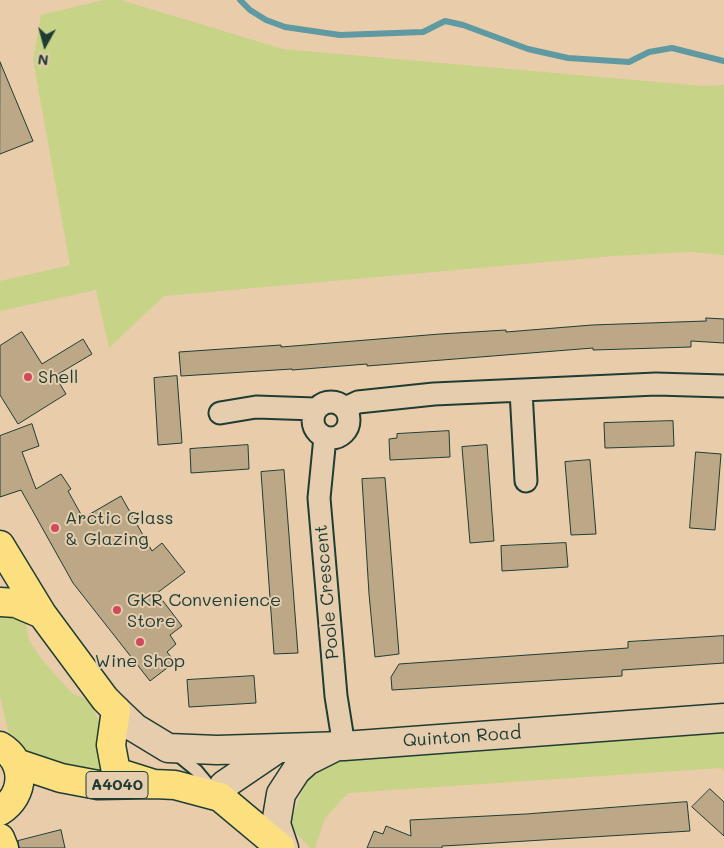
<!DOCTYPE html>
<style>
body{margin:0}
#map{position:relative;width:724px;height:848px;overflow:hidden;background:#e9cdab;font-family:Mali,sans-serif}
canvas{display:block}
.north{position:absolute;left:20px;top:20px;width:50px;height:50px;-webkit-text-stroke:4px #e5cdae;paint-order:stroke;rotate:187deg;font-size:14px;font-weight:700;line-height:20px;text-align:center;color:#1f3d34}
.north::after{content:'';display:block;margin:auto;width:18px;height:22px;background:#1f3d34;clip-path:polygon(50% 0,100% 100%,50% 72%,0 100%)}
</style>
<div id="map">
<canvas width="724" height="848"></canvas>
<div class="north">N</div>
</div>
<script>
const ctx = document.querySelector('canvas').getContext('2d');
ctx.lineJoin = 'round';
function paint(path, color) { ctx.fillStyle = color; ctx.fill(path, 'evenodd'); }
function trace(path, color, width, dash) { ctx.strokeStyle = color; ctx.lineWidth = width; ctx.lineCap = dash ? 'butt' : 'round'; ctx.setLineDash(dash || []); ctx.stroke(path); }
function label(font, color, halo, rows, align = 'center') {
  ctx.font = font + ' Mali,sans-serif'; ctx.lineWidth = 4; ctx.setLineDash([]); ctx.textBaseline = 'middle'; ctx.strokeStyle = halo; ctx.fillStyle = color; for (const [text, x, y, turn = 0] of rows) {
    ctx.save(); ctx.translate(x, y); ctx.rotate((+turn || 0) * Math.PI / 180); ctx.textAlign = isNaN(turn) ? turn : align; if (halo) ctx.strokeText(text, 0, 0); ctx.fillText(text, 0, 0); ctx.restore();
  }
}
const green = new Path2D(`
 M 103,0 L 121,0 L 283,49 L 703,86 L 724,85 L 724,255 L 690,252 L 614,256 L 164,296 L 109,348 L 96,290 L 0,311 L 0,281 L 70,265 L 33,60 L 41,15 Z
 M 0,614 L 13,615 L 26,624 L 29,640 L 43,661 L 73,694 L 89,700 L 101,726 L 104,775 L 29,756 L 10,737 L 0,697 Z
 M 724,730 L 724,771 L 721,768 L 348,793 L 325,818 L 315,848 L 310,848 L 289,826 L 307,778 L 339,759 Z`);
const stream = new Path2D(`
 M 240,0 L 250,10 L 266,20 L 285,27 L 340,35 L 423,32 L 445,21 L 463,25 L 528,49 L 568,58 L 629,62 L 649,52 L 672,48 L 724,61`);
const building = new Path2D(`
 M 0,62 L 33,141 L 0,154 Z
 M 706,318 L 724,319 L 724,343 L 691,341 L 691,347 L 593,350 L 593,348 L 367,366 L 367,364 L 292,370 L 292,369 L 181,376 L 179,352 L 281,345 L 281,347 L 440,334 L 506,330 L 506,332 L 592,325 L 706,321 Z
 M 22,332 L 42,364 L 83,339 L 92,354 L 55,376 L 66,394 L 18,424 L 0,395 L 0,346 Z
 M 177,376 L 182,443 L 158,445 L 154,378 Z
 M 673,421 L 674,446 L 605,448 L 604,423 Z
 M 32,424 L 39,446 L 22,452 L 36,489 L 61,474 L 71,489 L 68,491 L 83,518 L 121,496 L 152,551 L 162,543 L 185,572 L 157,593 L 182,626 L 170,635 L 176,644 L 167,652 L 175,662 L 150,681 L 73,583 L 21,490 L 0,497 L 0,436 Z
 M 449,431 L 450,457 L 390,460 L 389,439 L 397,438 L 397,434 Z
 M 248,445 L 249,469 L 191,473 L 190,449 Z
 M 487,445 L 494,541 L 470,543 L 462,447 Z
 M 696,452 L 721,454 L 715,530 L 690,528 Z
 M 590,460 L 596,534 L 571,535 L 565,462 Z
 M 284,470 L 298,653 L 274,654 L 261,472 Z
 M 385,478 L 399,654 L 375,657 L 369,594 L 362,479 Z
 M 566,543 L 568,567 L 502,571 L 501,546 Z
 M 724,636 L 724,663 L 622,670 L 622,676 L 392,690 L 391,677 L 399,664 L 628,648 L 628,642 Z
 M 254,676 L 256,703 L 189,707 L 187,680 Z
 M 710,789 L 724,802 L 724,836 L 692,807 Z
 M 687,802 L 690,831 L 461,845 L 442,846 L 442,848 L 367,848 L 374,831 L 383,834 L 386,826 L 411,836 L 410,820 L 526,814 Z
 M 61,830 L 65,848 L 19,848 L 18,841 Z`);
const lane = new Path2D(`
 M 175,753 L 197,771 L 212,789`);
const street = new Path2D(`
 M 521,391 L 526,481
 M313 420a18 18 0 1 1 36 0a18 18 0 1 1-36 0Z
 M 345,408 L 358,402 L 434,394 L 656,384 L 724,386
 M 220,413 L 256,407 L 315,409
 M 325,437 L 319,498 L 336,696 L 344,746`);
const secondary = new Path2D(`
 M 116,710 L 135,728 L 168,748 L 217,750 L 344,746 L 724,718
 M 220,797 L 224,785 L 277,749
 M 284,848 L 276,824 L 281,794 L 296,771 L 307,761 L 333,748`);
const primary = new Path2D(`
 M 0,545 L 42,614 L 105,699 L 116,710 L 111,745 L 116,772 L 154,784
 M 0,602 L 16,603 L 42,614
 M 0,746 C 27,762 25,795 0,811
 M 16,763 L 61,778 L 98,785 L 154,784 L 175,785 L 220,797 L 281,848
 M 0,838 L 4,848`);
const markers = [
 [28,377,5,"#d1495b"],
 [55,528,5,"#d1495b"],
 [117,610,5,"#d1495b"],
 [140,642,5,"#d1495b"]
];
const shields = [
 [117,785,62]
];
const shieldNames = [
 ["A4040",117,785]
];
const poiNames = [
 ["Shell",38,377],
 ["Arctic Glass",65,518],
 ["& Glazing",65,539],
 ["GKR Convenience",127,600],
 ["Store",127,621],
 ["Wine Shop",140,661,"center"]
];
const streetNames = [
 ["Poole Crescent",327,592,-95],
 ["Quinton Road",462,737,-4]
];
paint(green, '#c7d387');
trace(stream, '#5f99a1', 6);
paint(building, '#bca786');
trace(building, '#1f3d34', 1);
trace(lane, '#1f3d34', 15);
trace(street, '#1f3d34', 25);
trace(secondary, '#1f3d34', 31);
trace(primary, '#1f3d34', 31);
trace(lane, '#e5cdae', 11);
trace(street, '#e5cdae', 21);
trace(secondary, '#e5cdae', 28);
trace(primary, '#fce080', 28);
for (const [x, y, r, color] of markers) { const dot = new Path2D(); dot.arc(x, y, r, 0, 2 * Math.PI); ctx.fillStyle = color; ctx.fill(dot); trace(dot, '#e5cdae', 2); }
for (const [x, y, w] of shields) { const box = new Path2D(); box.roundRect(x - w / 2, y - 13.5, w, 27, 4); ctx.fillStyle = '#e5cdae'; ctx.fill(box); trace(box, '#1f3d34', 1); }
label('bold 16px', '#1f3d34', null, shieldNames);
label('18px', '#1f3d34', '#e5cdae', poiNames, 'left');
label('18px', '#1f3d34', '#e5cdae', streetNames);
</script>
